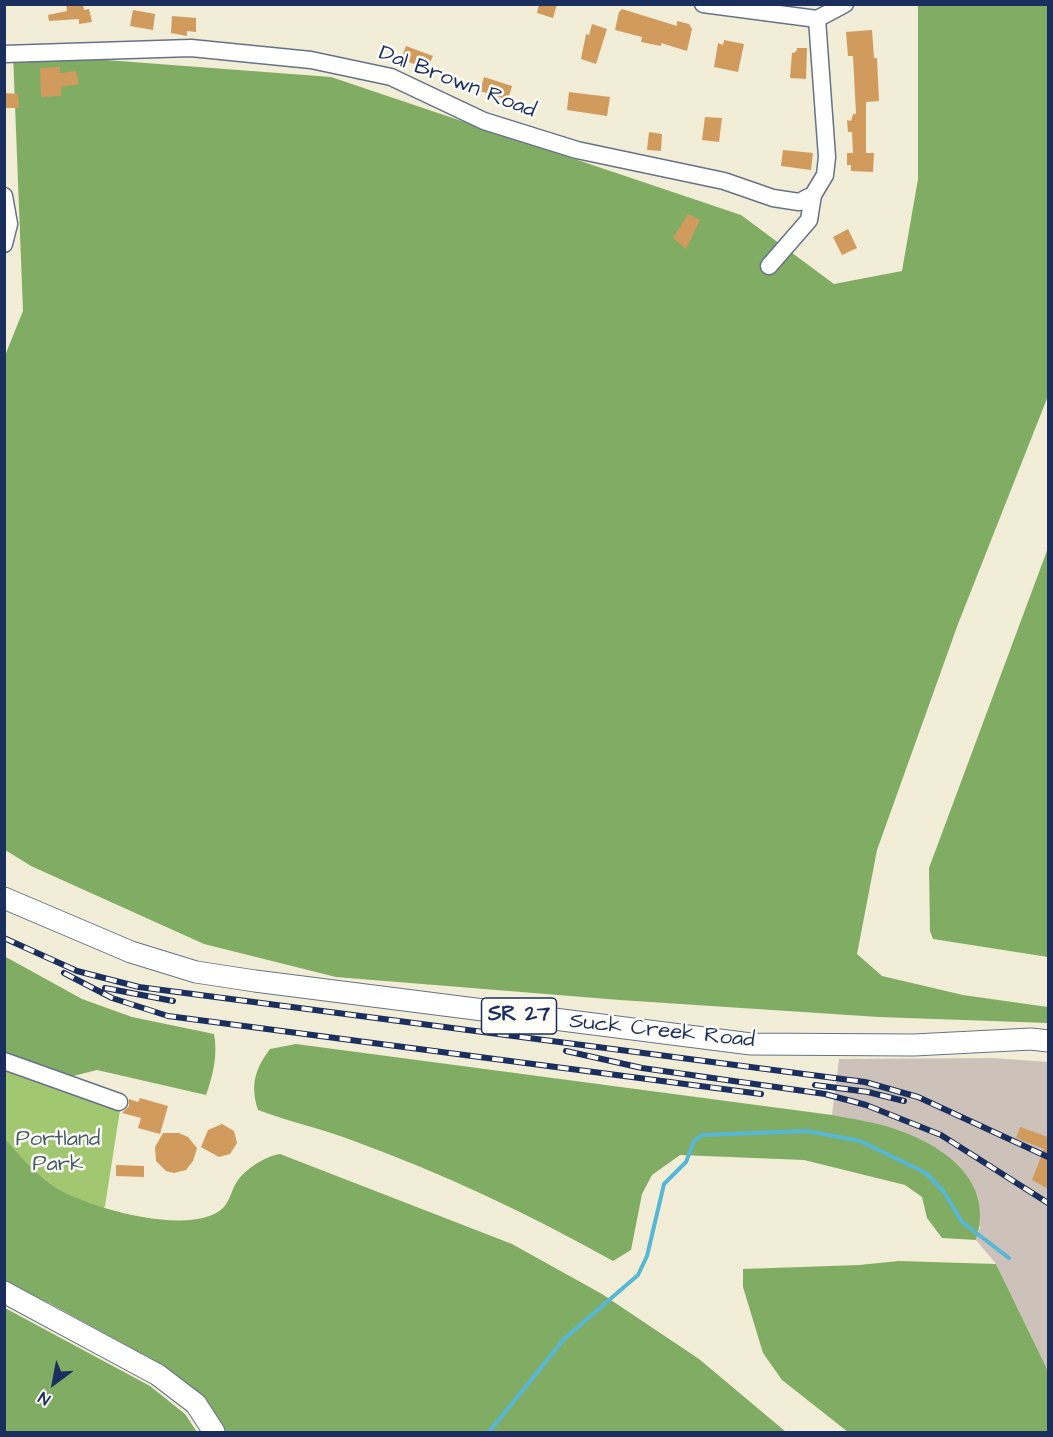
<!DOCTYPE html>
<style>
body{margin:0}
#map{position:relative;width:1053px;height:1437px;overflow:hidden;background:#f2edd7;font-family:"Architects Daughter",sans-serif}
canvas{display:block}
.frame{position:absolute;inset:0;border:6px solid #1b2f5e;pointer-events:none}
.north{position:absolute;left:24px;top:1353px;width:60px;height:60px;-webkit-text-stroke:4px #fdfcf7;paint-order:stroke;rotate:212deg;font-size:16px;font-weight:700;line-height:24px;text-align:center;color:#1b2f5e}
.north::after{content:'';display:block;margin:auto;width:21px;height:27px;background:#1b2f5e;clip-path:polygon(50% 0,100% 100%,50% 72%,0 100%)}
</style>
<div id="map">
<canvas width="1053" height="1437"></canvas>
<div class="frame"></div>
<div class="north">N</div>
</div>
<script>
const ctx = document.querySelector('canvas').getContext('2d');
ctx.lineJoin = 'round';
function paint(path, color) { ctx.fillStyle = color; ctx.fill(path, 'evenodd'); }
function trace(path, color, width, dash) { ctx.strokeStyle = color; ctx.lineWidth = width; ctx.lineCap = dash ? 'butt' : 'round'; ctx.setLineDash(dash || []); ctx.stroke(path); }
function label(font, color, halo, rows, align = 'center') {
  ctx.font = font + ' "Architects Daughter",sans-serif'; ctx.lineWidth = 5; ctx.setLineDash([]); ctx.textBaseline = 'middle'; ctx.strokeStyle = halo; ctx.fillStyle = color; for (const [text, x, y, turn = 0] of rows) {
    ctx.save(); ctx.translate(x, y); ctx.rotate((+turn || 0) * Math.PI / 180); ctx.textAlign = isNaN(turn) ? turn : align; if (halo) ctx.strokeText(text, 0, 0); ctx.fillText(text, 0, 0); ctx.restore();
  }
}
const industrial = new Path2D(`
 M 992,1058 L 1048,1062 L 1048,1371 L 996,1264 L 976,1240 L 980,1227 L 832,1115 L 839,1059 Z`);
const green = new Path2D(`
 M 4,1069 L 120,1110 L 105,1206 L 49,1303 L 5,1284 Z`);
const forest = new Path2D(`
 M 918,5 L 1048,5 L 1048,396 L 958,624 L 877,850 L 857,954 L 882,976 L 963,995 L 1048,1007 L 1048,1023 L 879,1017 L 620,1000 L 336,977 L 204,944 L 31,866 L 5,850 L 4,358 L 23,311 L 13,53 L 331,77 L 741,215 L 834,284 L 902,271 L 918,179 Z
 M 1048,548 L 1048,957 L 933,939 L 930,931 L 929,868 Z
 M 4,956 L 82,999 L 132,1017 L 214,1034 C 218,1054 213,1076 206,1095 L 97,1070 L 73,1076 L 5,1057 Z
 M 296,1044 L 832,1115 C 852,1119 875,1122 895,1129 C 945,1146 995,1181 976,1240 L 942,1238 L 927,1218 L 922,1197 L 905,1185 L 804,1160 L 680,1155 L 652,1175 L 642,1194 L 631,1250 L 613,1261 C 529,1214 444,1174 354,1141 C 323,1129 290,1122 258,1110 C 250,1085 255,1069 270,1049 Z
 M 4,1138 C 18,1154 33,1171 50,1184 C 81,1207 192,1238 223,1208 C 230,1201 232,1188 238,1180 C 247,1168 266,1156 280,1154 L 512,1244 L 602,1294 L 699,1359 L 786,1432 L 226,1432 L 204,1397 L 164,1366 L 49,1303 L 5,1284 Z
 M 899,1261 L 996,1264 L 1048,1371 L 1048,1432 L 848,1432 L 782,1380 L 763,1353 L 743,1287 L 743,1269 L 859,1265 Z
 M 5,1308 L 150,1386 L 185,1414 L 197,1432 L 5,1432 Z`);
const stream = new Path2D(`
 M 489,1432 L 564,1339 L 638,1275 L 647,1256 L 664,1184 L 686,1162 L 694,1141 L 702,1135 L 807,1131 L 860,1141 L 926,1173 L 944,1192 L 962,1222 L 1009,1258`);
const building = new Path2D(`
 M 66,4 L 83,4 L 84,10 L 89,9 L 92,22 L 79,24 L 79,19 L 49,21 L 48,15 L 67,11 Z
 M 539,4 L 557,4 L 553,18 L 537,13 Z
 M 622,9 L 677,26 L 677,21 L 689,24 L 692,29 L 687,51 L 661,43 L 661,46 L 641,42 L 642,37 L 615,30 L 619,12 Z
 M 133,10 L 155,14 L 153,30 L 130,26 Z
 M 172,16 L 196,18 L 196,32 L 187,31 L 187,36 L 171,33 Z
 M 592,24 L 607,29 L 596,64 L 581,59 L 586,34 L 589,35 Z
 M 872,30 L 874,58 L 877,58 L 879,101 L 866,102 L 866,153 L 874,153 L 873,172 L 851,171 L 851,165 L 847,165 L 847,153 L 853,153 L 852,132 L 848,132 L 847,120 L 851,121 L 853,114 L 856,114 L 853,56 L 848,56 L 846,32 Z
 M 724,40 L 744,44 L 738,72 L 714,67 L 718,43 L 723,45 Z
 M 406,46 L 433,56 L 427,69 L 401,59 Z
 M 797,48 L 807,48 L 806,79 L 790,78 L 792,53 L 796,52 Z
 M 60,67 L 60,73 L 76,71 L 79,84 L 61,87 L 61,96 L 41,97 L 40,68 Z
 M 484,77 L 512,86 L 508,100 L 480,91 Z
 M 569,92 L 610,97 L 607,116 L 567,110 Z
 M 5,93 L 18,94 L 19,108 L 6,108 Z
 M 705,117 L 722,118 L 719,142 L 702,140 Z
 M 649,132 L 662,134 L 661,151 L 647,150 Z
 M 783,150 L 813,153 L 811,170 L 781,166 Z
 M 688,214 L 700,220 L 686,249 L 673,238 Z
 M 848,229 L 857,248 L 842,255 L 833,237 Z
 M 140,1098 L 168,1106 L 160,1134 L 138,1128 L 141,1118 L 122,1113 L 129,1106 L 129,1099 L 138,1102 Z
 M 222,1124 L 234,1131 L 237,1143 L 230,1154 L 219,1157 L 201,1147 L 208,1130 Z
 M 1020,1127 L 1048,1137 L 1048,1189 L 1032,1180 L 1044,1149 L 1016,1138 Z
 M 163,1133 L 179,1133 L 188,1137 L 197,1148 L 193,1161 L 186,1170 L 174,1173 L 166,1171 L 156,1161 L 155,1147 Z
 M 116,1165 L 144,1166 L 144,1177 L 116,1176 Z`);
const minor = new Path2D(`
 M 703,4 L 817,19
 M 817,19 L 845,4
 M 4,54 L 191,48 L 311,60 L 391,77 L 484,121 L 577,150 L 724,181 L 773,198 L 799,202 L 813,195
 M 4,196 L 9,224 L 4,244
 M 769,266 L 809,220 L 813,195 L 825,175 L 827,157 L 817,19
 M 4,1061 L 119,1102`);
const major = new Path2D(`
 M 4,898 L 131,952 L 196,972 L 255,981 L 751,1044 L 914,1045 L 1031,1039 L 1048,1041
 M 4,1292 L 158,1375 L 196,1404 L 214,1432`);
const rail = new Path2D(`
 M 4,938 L 77,971 L 139,987 L 865,1082 L 918,1097 L 1048,1157
 M 64,973 L 112,998 L 168,1016 L 761,1094
 M 105,988 L 173,1001
 M 566,1051 L 642,1068 L 825,1094 L 866,1105 L 941,1135 L 1048,1203
 M 815,1085 L 868,1092 L 904,1101`);
const shields = [
 [519,1016,75]
];
const shieldNames = [
 ["SR 27",519,1016]
];
const streetNames = [
 ["Dal Brown Road",457,83,21],
 ["Suck Creek Road",662,1032,6]
];
const parkNames = [
 ["Portland",58,1140],
 ["Park",58,1165]
];
paint(industrial, '#ccc2b9');
paint(green, '#a2c771');
paint(forest, '#81ac63');
trace(stream, '#57b7d6', 4);
paint(building, '#d09b5d');
trace(minor, '#667288', 19);
trace(major, '#667288', 23);
trace(minor, '#fff', 16);
trace(major, '#fff', 21);
trace(rail, '#1b2f5e', 6);
trace(rail, '#fdfcf7', 4, [11]);
for (const [x, y, w] of shields) { const box = new Path2D(); box.roundRect(x - w / 2, y - 18, w, 36, 4.5); ctx.fillStyle = '#fdfcf7'; ctx.fill(box); trace(box, '#1b2f5e', 1.5); }
label('bold 21px', '#1b2f5e', null, shieldNames);
label('22px', '#1b2f5e', '#fdfcf7', streetNames);
label('22px', '#445d64', '#fdfcf7', parkNames);
</script>
